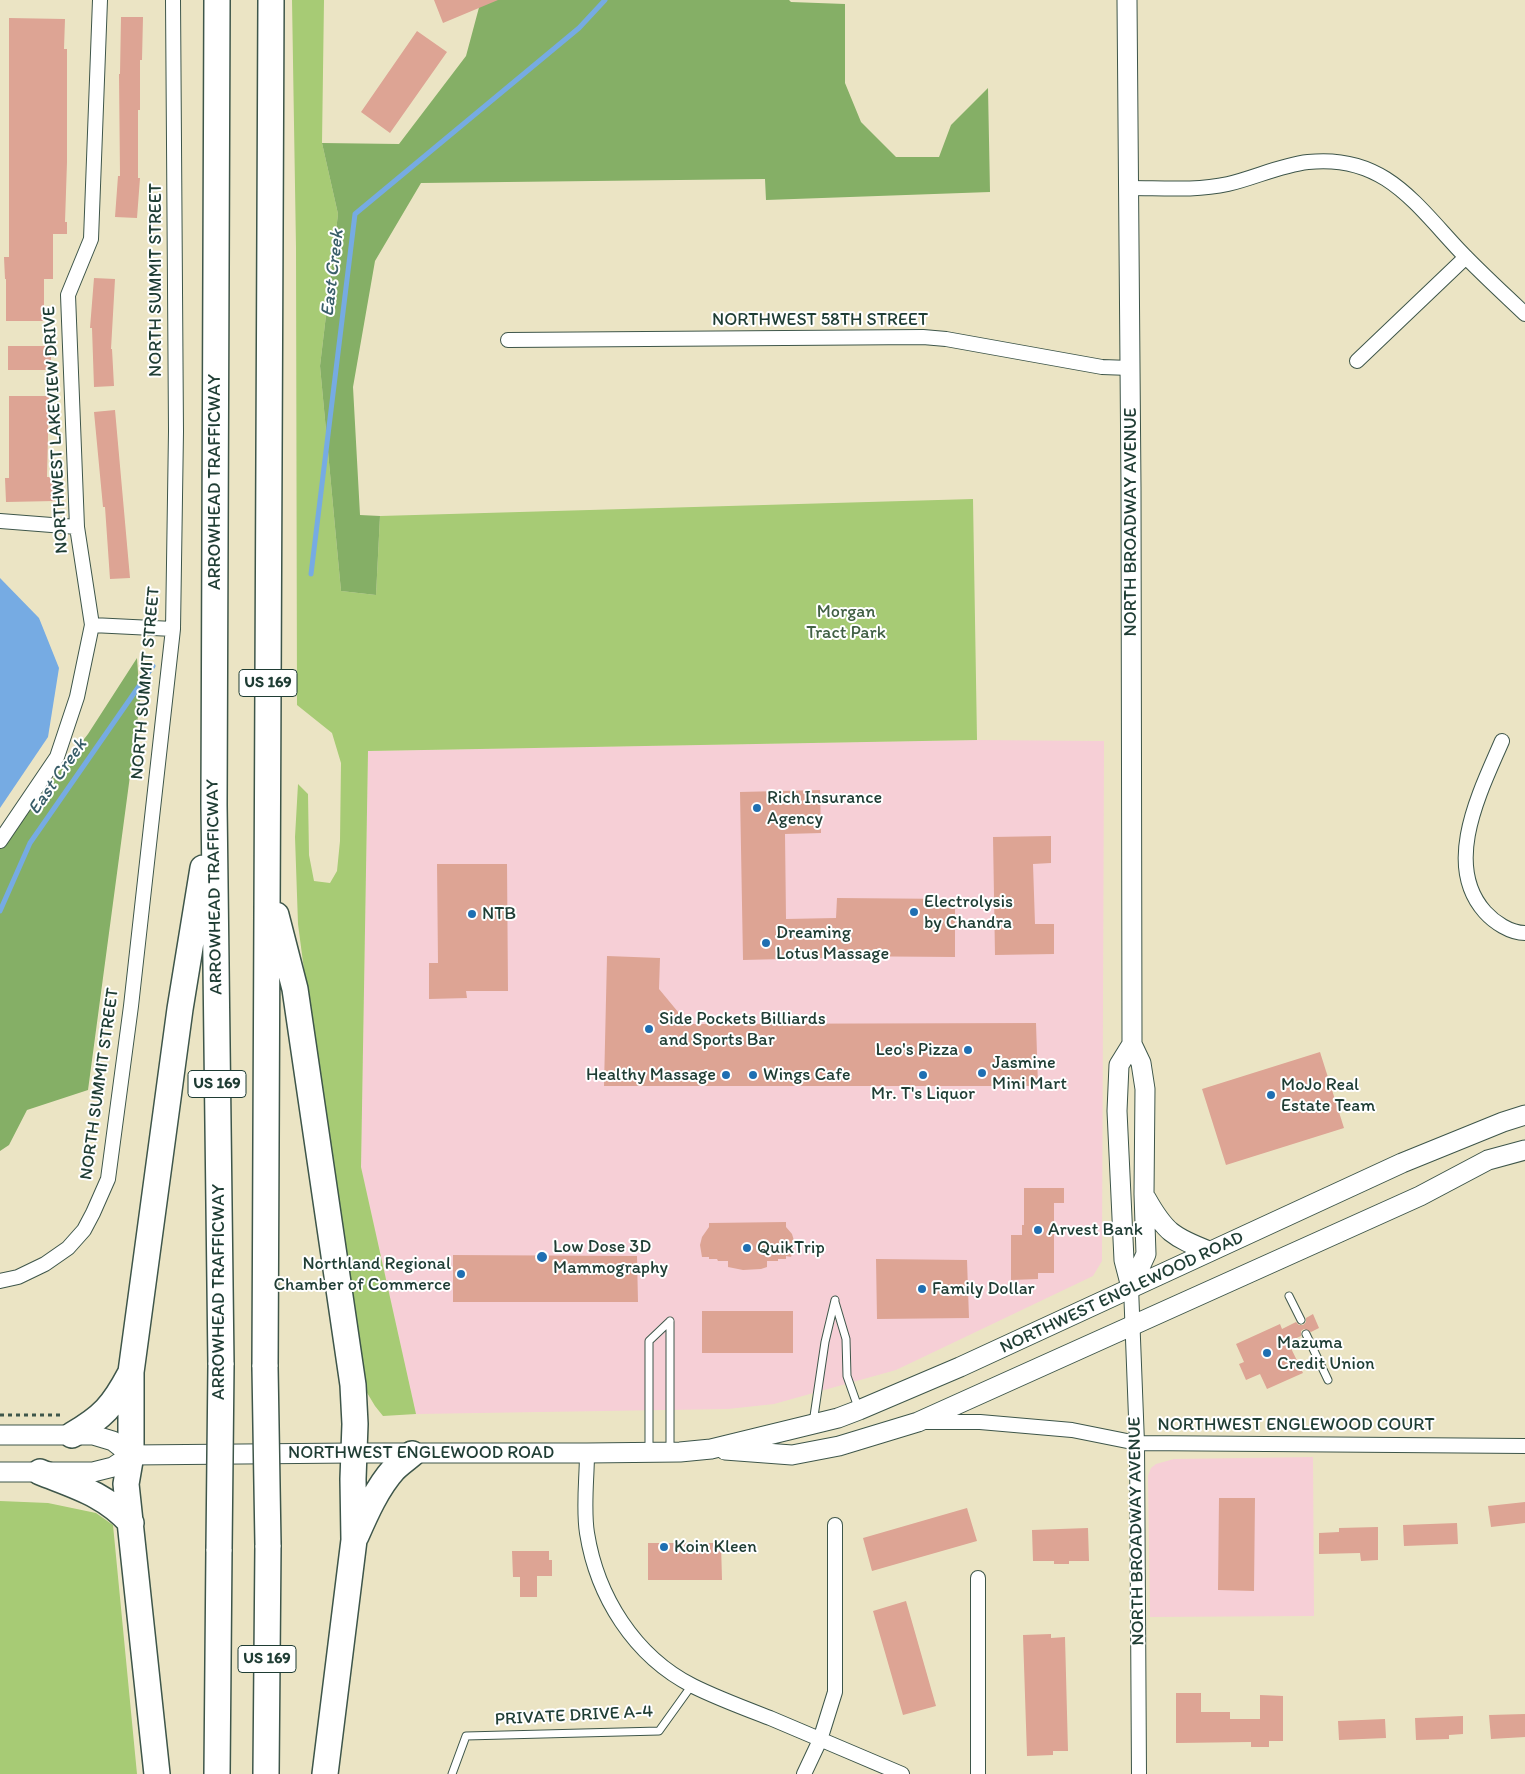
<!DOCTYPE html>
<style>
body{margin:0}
canvas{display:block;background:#ebe4c4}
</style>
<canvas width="1525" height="1774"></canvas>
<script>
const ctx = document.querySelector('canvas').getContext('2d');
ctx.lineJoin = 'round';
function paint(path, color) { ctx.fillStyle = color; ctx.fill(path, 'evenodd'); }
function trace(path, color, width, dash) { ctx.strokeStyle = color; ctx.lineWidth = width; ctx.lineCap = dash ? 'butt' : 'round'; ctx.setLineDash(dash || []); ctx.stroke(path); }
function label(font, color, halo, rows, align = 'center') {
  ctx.font = font + ' Itim,sans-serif'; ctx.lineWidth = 4; ctx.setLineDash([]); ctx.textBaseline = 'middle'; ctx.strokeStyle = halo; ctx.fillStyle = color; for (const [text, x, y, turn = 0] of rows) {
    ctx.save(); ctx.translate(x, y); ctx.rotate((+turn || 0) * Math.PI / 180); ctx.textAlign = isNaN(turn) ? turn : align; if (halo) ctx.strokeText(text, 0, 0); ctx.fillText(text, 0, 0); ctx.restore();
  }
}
const built = new Path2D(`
 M 977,740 L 1104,741 L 1102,1261 L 1093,1276 L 896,1370 L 774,1404 L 728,1409 L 416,1414 L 361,1167 L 368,751 Z
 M 1313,1457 L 1314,1616 L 1150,1617 L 1148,1476 L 1151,1468 L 1156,1464 L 1174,1459 Z`);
const green = new Path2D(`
 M 292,0 L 324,0 L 322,143 L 338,214 L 320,366 L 341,591 L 376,595 L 380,516 L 973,499 L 977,740 L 368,751 L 361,1167 L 416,1414 L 383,1416 L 375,1406 L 366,1391 L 315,1054 L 298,924 L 295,837 L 298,784 L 308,794 L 309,855 L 314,881 L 330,883 L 337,871 L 340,841 L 341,763 L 332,733 L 297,705 L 296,248 Z
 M 0,1501 L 48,1503 L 96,1513 L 113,1525 L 137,1774 L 0,1774 Z`);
const forest = new Path2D(`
 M 481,0 L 789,0 L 791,2 L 845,4 L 845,83 L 861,122 L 896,157 L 939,157 L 951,125 L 988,88 L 990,192 L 766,200 L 765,179 L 421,183 L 375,261 L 353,387 L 360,515 L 380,516 L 376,595 L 341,591 L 320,366 L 338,214 L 322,143 L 399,144 L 466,56 Z
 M 137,658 L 140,701 L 88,1090 L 27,1110 L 9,1145 L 0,1151 L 0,847 L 88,734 Z`);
const water = new Path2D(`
 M 0,578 L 39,618 L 59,668 L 48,737 L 0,808 Z`);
const stream = new Path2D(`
 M 311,574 L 355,214 L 579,28 L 605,0
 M 0,911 L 30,843 L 153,666`);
const building = new Path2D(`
 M 434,0 L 498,0 L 443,23 Z
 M 121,17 L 143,17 L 142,60 L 140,60 L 140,110 L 138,110 L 138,178 L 140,178 L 137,218 L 115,217 L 118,176 L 120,176 L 119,74 L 120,74 Z
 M 9,18 L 65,19 L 64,49 L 67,49 L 67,162 L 65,222 L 67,222 L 67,234 L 53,234 L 53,279 L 44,279 L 44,321 L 6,321 L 6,279 L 5,279 L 4,257 L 9,257 Z
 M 417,31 L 447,52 L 390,133 L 361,112 Z
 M 94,278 L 115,279 L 111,349 L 112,349 L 114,386 L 94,387 L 92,328 L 90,328 Z
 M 8,346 L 51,346 L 51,370 L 8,370 Z
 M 9,396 L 49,396 L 47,477 L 55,477 L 55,501 L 6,502 L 5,478 L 9,478 Z
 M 115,410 L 130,578 L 110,579 L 105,507 L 103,507 L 94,412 Z
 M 820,790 L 821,833 L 785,834 L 786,919 L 836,918 L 837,898 L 955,899 L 955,957 L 825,956 L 825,958 L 743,960 L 740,792 Z
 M 1051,836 L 1051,863 L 1033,864 L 1035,924 L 1054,924 L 1054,954 L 995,955 L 993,837 Z
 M 437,864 L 507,864 L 508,991 L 466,991 L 467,998 L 429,999 L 429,963 L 438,963 Z
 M 607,956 L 660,958 L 659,989 L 688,1024 L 1036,1023 L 1038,1086 L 604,1086 Z
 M 1320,1052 L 1344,1128 L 1226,1165 L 1202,1089 Z
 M 1024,1188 L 1064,1188 L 1064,1203 L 1054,1203 L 1054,1273 L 1038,1273 L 1038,1279 L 1011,1280 L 1011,1235 L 1022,1235 L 1022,1225 L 1024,1225 Z
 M 786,1222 L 786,1227 L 792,1234 L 795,1244 L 791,1257 L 786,1256 L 786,1259 L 778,1259 L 778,1261 L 767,1261 L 767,1267 L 761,1269 L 743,1270 L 728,1267 L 728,1261 L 718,1261 L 717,1259 L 709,1259 L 709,1257 L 702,1257 L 700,1245 L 702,1237 L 709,1227 L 709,1223 Z
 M 453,1255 L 637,1256 L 638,1302 L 453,1302 Z
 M 876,1259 L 967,1260 L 969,1318 L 877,1319 Z
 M 702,1311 L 793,1311 L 793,1353 L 702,1353 Z
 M 1313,1314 L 1319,1328 L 1311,1332 L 1304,1329 L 1301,1331 L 1301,1336 L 1288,1342 L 1303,1373 L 1267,1389 L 1260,1374 L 1246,1380 L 1239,1364 L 1244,1362 L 1236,1344 L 1280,1324 L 1282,1329 L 1296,1322 L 1299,1325 L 1303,1325 L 1306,1322 L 1306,1318 Z
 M 1219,1498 L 1255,1498 L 1254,1591 L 1218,1590 Z
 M 1525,1502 L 1525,1523 L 1491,1527 L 1488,1506 Z
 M 967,1508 L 977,1541 L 872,1571 L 863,1538 Z
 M 1457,1523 L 1458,1544 L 1404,1546 L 1403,1525 Z
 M 1378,1527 L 1378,1560 L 1361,1561 L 1360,1553 L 1319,1554 L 1319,1533 L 1339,1532 L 1339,1528 Z
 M 1088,1528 L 1089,1561 L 1069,1561 L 1069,1564 L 1054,1564 L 1054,1561 L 1033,1561 L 1032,1530 Z
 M 648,1543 L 721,1543 L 722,1580 L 648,1580 Z
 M 512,1551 L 549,1551 L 549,1560 L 552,1560 L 552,1576 L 537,1576 L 537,1597 L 520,1597 L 520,1577 L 513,1577 Z
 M 906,1601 L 936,1706 L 903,1715 L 873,1611 Z
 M 1051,1634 L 1051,1638 L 1065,1637 L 1068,1751 L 1053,1751 L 1053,1755 L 1027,1756 L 1023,1635 Z
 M 1176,1693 L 1201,1693 L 1201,1712 L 1230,1712 L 1230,1719 L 1260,1719 L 1260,1695 L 1283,1696 L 1283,1741 L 1269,1741 L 1269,1747 L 1251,1747 L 1251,1742 L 1176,1743 Z
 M 1525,1714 L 1525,1737 L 1491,1739 L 1489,1715 Z
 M 1463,1716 L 1463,1734 L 1449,1735 L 1449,1739 L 1416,1740 L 1415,1718 Z
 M 1385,1719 L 1386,1738 L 1339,1740 L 1338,1721 Z`);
const path = new Path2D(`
 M 0,1415 L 64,1415`);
const lane = new Path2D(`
 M 1289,1296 L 1301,1320
 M 835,1302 L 846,1339 L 847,1376 L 859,1410
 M 1306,1334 L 1328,1380
 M 813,1423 L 825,1342 L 835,1300
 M 649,1451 L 649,1341 L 670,1321
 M 670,1451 L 670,1321
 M 452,1774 L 466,1736 L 659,1731 L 692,1685`);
const street = new Path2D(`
 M 1130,188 C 1162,188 1195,191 1228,184 C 1254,178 1281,165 1308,162 C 1383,154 1414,202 1460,251 C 1481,273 1503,293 1525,314
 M 508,340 L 923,337 L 946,339 L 1102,367 L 1130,368
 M 1357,361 L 1466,257
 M 0,521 L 77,527
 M 92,625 L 173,629
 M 1502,741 C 1481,790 1442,864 1485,912 C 1494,922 1510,933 1525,933
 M 0,841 L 57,757 L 77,697 L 92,625 L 77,527 L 68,295 L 91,239 L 100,0
 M 0,1281 L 18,1277 L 45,1264 L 68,1248 L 84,1230 L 93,1213 L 108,1179 L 131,1006 L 173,629 L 176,431 L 173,0
 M 1131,1287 L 1137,1443 L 1139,1774
 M 922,1422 L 980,1422 L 1072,1430 L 1137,1443 L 1525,1446
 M 587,1453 C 587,1478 583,1508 587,1533 C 597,1596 634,1656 693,1686 C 717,1698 744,1708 770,1718 C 814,1737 858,1755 902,1774
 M 804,1774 L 820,1740 L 835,1692 L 835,1525
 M 978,1774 L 978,1578`);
const secondary = new Path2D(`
 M 1127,0 L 1131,487 L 1132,1044 L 1141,1063 L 1145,1089 L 1144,1194 L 1146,1254 L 1131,1287
 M 1146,1198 C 1165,1232 1173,1237 1209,1251
 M 1131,1287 L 1124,1260 L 1117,1111 L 1119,1065 L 1132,1044
 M 0,1435 L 93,1435 L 113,1441 L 131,1455
 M 725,1450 L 792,1455 L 839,1446 L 918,1422 L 1420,1196 L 1488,1160 L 1525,1150
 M 0,1472 L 93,1472 L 113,1467 L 131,1455 L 353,1453 L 587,1453 L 680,1452 L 711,1449 L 838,1418 L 859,1410 L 960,1367 L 1402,1163 L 1503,1122 L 1525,1115`);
const highway = new Path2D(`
 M 217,0 L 214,804 L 221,1365
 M 276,915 L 295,989 L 353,1385 L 355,1424 L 353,1479 L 354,1540 L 325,1774
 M 265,1367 L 271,0
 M 72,1435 C 103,1417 113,1406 130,1374
 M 40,1472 C 75,1486 105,1494 131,1523
 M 356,1536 C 366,1513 377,1488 394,1469 C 399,1464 406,1459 412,1454
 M 157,1774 L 126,1484 L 131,1455 L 131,1372 L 180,1009 L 203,868
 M 217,1774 L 219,1549
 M 266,1774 L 268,1545`);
const highwayBridge = new Path2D(`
 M 265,1367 L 268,1545
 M 219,1549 L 221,1365`);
const markers = [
 [757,808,5,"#1f6fb2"],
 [914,912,5,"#1f6fb2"],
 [472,914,5,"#1f6fb2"],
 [766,943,5,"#1f6fb2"],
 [649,1029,5,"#1f6fb2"],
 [968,1050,5,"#1f6fb2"],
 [982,1073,5,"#1f6fb2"],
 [726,1075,5,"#1f6fb2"],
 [753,1075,5,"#1f6fb2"],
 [923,1075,5,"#1f6fb2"],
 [1271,1095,5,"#1f6fb2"],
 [1038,1230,5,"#1f6fb2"],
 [747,1248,5,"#1f6fb2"],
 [542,1257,6,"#1f6fb2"],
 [461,1274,5,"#1f6fb2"],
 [922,1289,5,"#1f6fb2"],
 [1267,1353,5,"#1f6fb2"],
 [664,1547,5,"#1f6fb2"]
];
const shields = [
 [268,683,58],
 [217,1084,58],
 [267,1659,58]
];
const shieldNames = [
 ["US 169",268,683],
 ["US 169",217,1084],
 ["US 169",267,1659]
];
const streetNames = [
 ["NORTH SUMMIT STREET",156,280,-90],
 ["NORTHWEST 58TH STREET",820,320],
 ["NORTHWEST LAKEVIEW DRIVE",56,430,-93],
 ["ARROWHEAD TRAFFICWAY",215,482,-90],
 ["NORTH BROADWAY AVENUE",1131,522,-90],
 ["NORTH SUMMIT STREET",146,683,-85],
 ["ARROWHEAD TRAFFICWAY",215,887,-91],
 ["NORTH SUMMIT STREET",100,1084,-82],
 ["ARROWHEAD TRAFFICWAY",219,1292,-90],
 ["NORTHWEST ENGLEWOOD ROAD",1122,1293,-25],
 ["NORTHWEST ENGLEWOOD COURT",1296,1425],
 ["NORTHWEST ENGLEWOOD ROAD",421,1453],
 ["NORTH BROADWAY AVENUE",1137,1531,-91],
 ["PRIVATE DRIVE A-4",574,1716,-3]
];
const parkNames = [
 ["Morgan",846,612],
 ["Tract Park",846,633]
];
const poiNames = [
 ["Rich Insurance",767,798],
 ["Agency",767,819],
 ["Electrolysis",924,902],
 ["by Chandra",924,923],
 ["NTB",482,914],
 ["Dreaming",776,933],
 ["Lotus Massage",776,954],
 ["Side Pockets Billiards",659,1019],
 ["and Sports Bar",659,1040],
 ["Leo's Pizza",958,1050,"right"],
 ["Jasmine",992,1063],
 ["Mini Mart",992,1084],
 ["Healthy Massage",716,1075,"right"],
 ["Wings Cafe",763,1075],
 ["MoJo Real",1281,1085],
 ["Estate Team",1281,1106],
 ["Mr. T's Liquor",923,1094,"center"],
 ["Arvest Bank",1048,1230],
 ["Low Dose 3D",553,1247],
 ["Mammography",553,1268],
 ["QuikTrip",757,1248],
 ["Northland Regional",451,1264,"right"],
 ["Chamber of Commerce",451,1285,"right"],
 ["Family Dollar",932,1289],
 ["Mazuma",1277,1343],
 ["Credit Union",1277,1364],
 ["Koin Kleen",674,1547]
];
const waterNames = [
 ["East Creek",333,273,-83],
 ["East Creek",58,777,-55]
];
paint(built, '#f6cfd6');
paint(green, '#a7cb75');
paint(forest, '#85af66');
paint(water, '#76abe3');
trace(stream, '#76abe3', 5);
paint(building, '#dda494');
trace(lane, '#3e564a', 9);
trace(street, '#3e564a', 16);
trace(secondary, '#3e564a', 21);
trace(highway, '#3e564a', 28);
trace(path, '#3e564a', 3, [4, 4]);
trace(lane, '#fff', 7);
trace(street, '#fff', 14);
trace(secondary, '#fff', 19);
trace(highway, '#fff', 25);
trace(highwayBridge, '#3e564a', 28, []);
trace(highwayBridge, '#fff', 25);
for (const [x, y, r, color] of markers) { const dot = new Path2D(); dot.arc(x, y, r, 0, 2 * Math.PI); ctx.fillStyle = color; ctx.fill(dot); trace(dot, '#fff', 2); }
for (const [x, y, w] of shields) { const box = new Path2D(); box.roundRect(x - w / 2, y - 13.5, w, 27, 4); ctx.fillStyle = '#fff'; ctx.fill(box); trace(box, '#1f3d34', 1); }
label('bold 16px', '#1f3d34', null, shieldNames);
label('18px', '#1f3d34', '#fff', streetNames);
label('18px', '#416044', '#fff', parkNames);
label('18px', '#1f3d34', '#fff', poiNames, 'left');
label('italic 19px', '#395e69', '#fff', waterNames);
</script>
